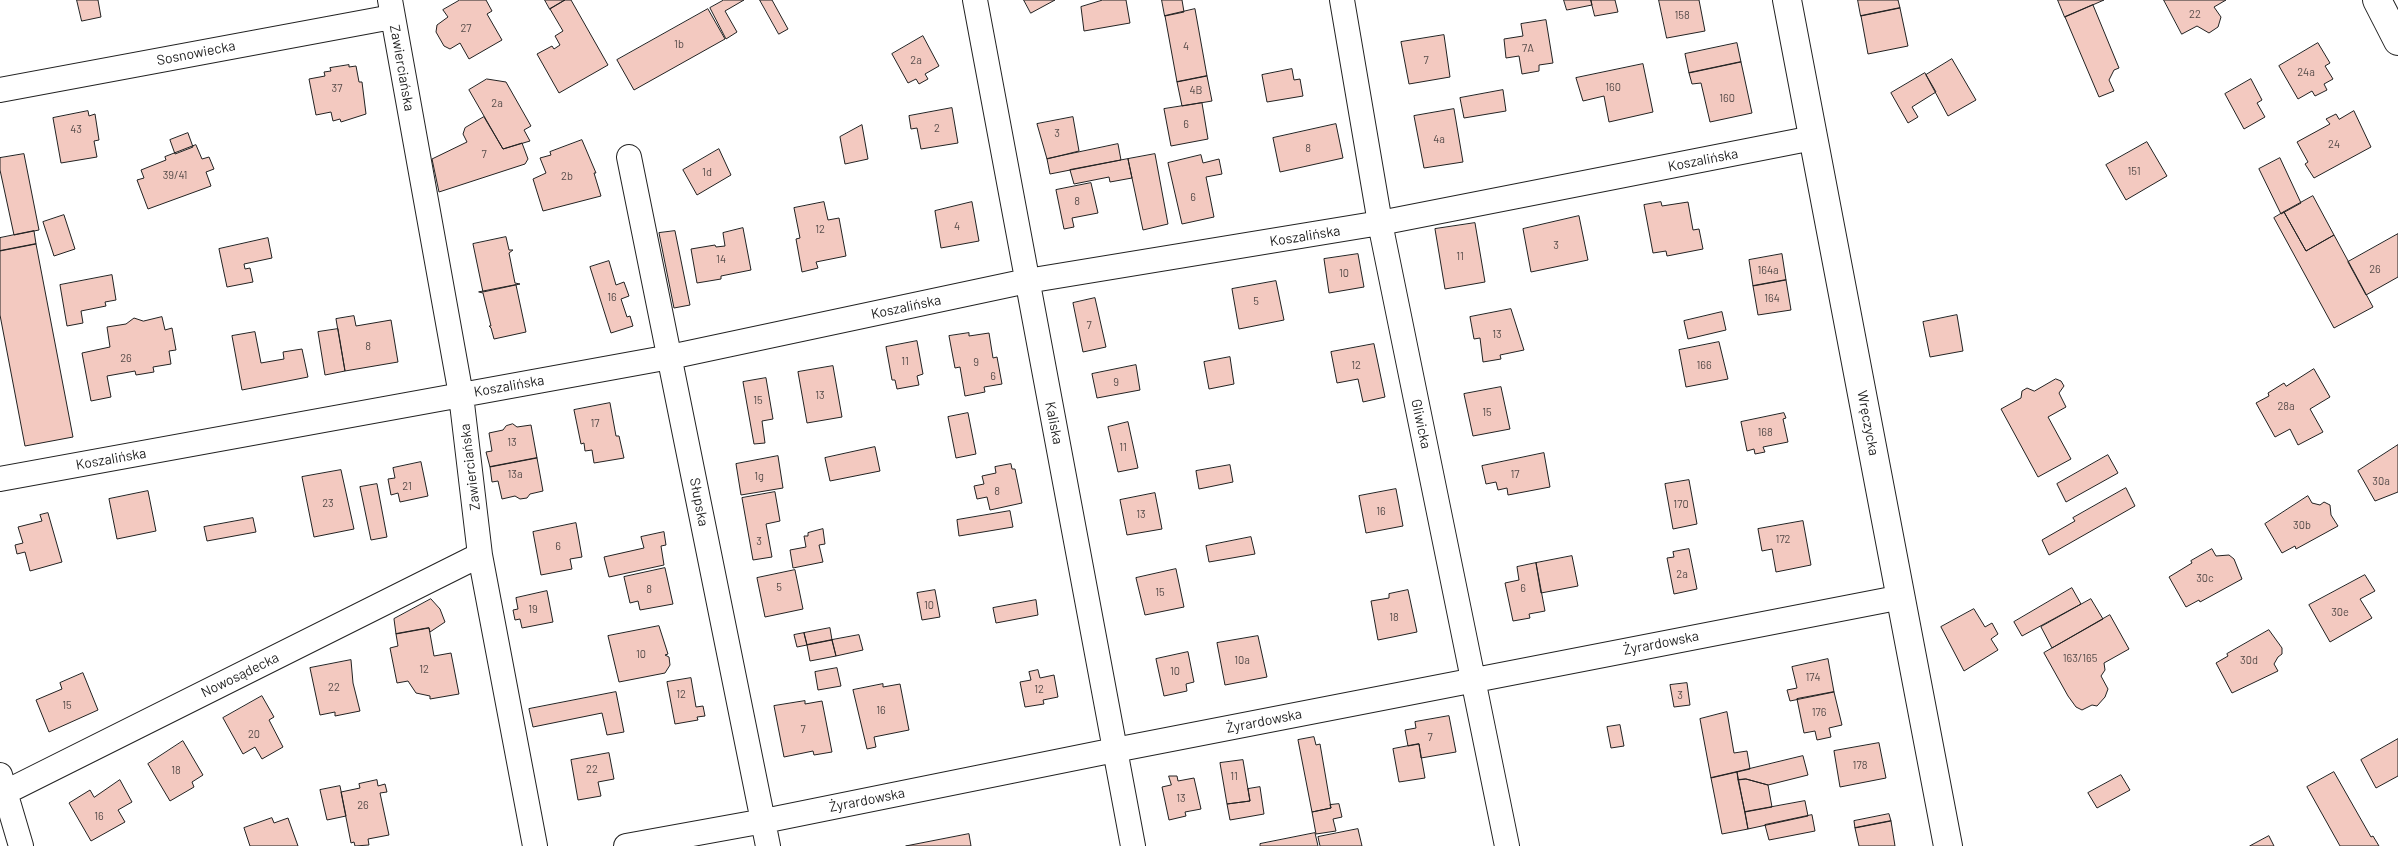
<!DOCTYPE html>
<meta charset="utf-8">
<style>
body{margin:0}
canvas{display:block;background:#fff}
</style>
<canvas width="2398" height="846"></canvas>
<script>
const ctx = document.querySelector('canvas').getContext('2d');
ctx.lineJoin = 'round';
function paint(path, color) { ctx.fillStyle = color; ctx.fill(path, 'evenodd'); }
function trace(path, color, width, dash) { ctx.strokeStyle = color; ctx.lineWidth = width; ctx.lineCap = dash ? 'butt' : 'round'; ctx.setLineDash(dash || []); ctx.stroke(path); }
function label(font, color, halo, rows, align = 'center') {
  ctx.font = font + ' Barlow,sans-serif'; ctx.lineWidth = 4; ctx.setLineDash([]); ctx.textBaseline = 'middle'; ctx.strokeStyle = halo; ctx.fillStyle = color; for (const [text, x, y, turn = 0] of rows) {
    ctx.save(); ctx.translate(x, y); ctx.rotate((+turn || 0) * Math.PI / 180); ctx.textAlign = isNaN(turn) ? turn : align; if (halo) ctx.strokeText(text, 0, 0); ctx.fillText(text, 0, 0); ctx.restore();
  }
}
const building = new Path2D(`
 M 77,0 L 98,0 L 101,17 L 82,21 Z
 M 460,0 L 486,0 L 492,11 L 487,14 L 502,40 L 469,59 L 460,43 L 450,49 L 444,46 L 436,32 L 437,25 L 448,17 L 443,10 Z
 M 545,0 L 565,0 L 550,9 Z
 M 565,0 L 571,0 L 608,65 L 559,93 L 537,54 L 552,46 L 554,49 L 560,45 L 555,36 L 563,31 L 550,9 Z
 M 724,0 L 744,0 L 725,11 L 737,32 L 726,39 L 710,8 Z
 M 760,0 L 772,0 L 788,29 L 779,34 Z
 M 1024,0 L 1055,0 L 1031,13 Z
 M 1103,0 L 1126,0 L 1130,23 L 1084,31 L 1081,7 Z
 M 1162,0 L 1182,0 L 1184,12 L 1165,16 Z
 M 1564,0 L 1591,0 L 1592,5 L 1567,10 Z
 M 1591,0 L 1615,0 L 1618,12 L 1595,16 Z
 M 1659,0 L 1699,0 L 1705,31 L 1667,38 Z
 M 1858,0 L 1898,0 L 1900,8 L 1861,16 Z
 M 2058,0 L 2104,0 L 2065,17 Z
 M 2164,0 L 2226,0 L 2214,7 L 2221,17 L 2218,27 L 2209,33 L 2197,26 L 2182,34 Z
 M 2093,5 L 2119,68 L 2114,70 L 2109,80 L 2114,91 L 2099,97 L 2065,17 Z
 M 1900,8 L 1908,46 L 1868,54 L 1861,16 Z
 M 708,9 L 725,39 L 634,90 L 617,60 Z
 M 1195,9 L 1207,76 L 1177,82 L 1165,16 Z
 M 1546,20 L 1553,63 L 1539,65 L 1539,71 L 1522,74 L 1519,56 L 1506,58 L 1504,39 L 1523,36 L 1521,24 Z
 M 1444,35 L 1450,77 L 1409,84 L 1401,42 Z
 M 923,36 L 939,66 L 925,74 L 928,79 L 919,84 L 916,79 L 908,83 L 892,54 Z
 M 1737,43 L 1741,62 L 1689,73 L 1685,54 Z
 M 2318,43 L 2330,63 L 2325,66 L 2333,79 L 2324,84 L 2327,90 L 2315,96 L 2312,91 L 2298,99 L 2279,66 Z
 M 1952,59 L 1976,100 L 1948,116 L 1926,75 Z
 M 1741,62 L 1752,113 L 1710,122 L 1701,83 L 1692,84 L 1689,73 Z
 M 1643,64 L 1653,112 L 1609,122 L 1604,96 L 1583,101 L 1576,78 Z
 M 349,65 L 349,67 L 356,66 L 359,82 L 362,82 L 366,114 L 341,122 L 340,119 L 333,121 L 331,112 L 316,115 L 309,79 L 325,76 L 324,72 L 331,71 L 330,68 Z
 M 1292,69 L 1294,80 L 1300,79 L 1303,96 L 1267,102 L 1262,75 Z
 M 1925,73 L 1936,92 L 1912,107 L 1918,117 L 1908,123 L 1891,93 Z
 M 1207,76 L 1212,101 L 1182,106 L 1177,82 Z
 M 487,79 L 506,82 L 531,126 L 524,130 L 530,141 L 503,149 L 469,90 Z
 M 2251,79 L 2262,100 L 2257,103 L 2265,117 L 2244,129 L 2225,94 Z
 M 1503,90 L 1506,111 L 1464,118 L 1460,98 Z
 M 1202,103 L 1208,139 L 1171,146 L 1164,109 Z
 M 952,108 L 958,143 L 921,149 L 917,128 L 911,129 L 909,116 Z
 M 1454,109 L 1463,162 L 1424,168 L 1414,116 Z
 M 88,111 L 89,116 L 95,114 L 99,140 L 94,141 L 97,157 L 61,163 L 53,118 Z
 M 2354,111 L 2371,147 L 2314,178 L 2305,164 L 2308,162 L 2297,142 L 2330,124 L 2326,119 L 2336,114 L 2339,119 Z
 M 484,117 L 503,149 L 522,143 L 528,159 L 525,164 L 439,192 L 432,159 L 467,142 L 463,134 L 465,128 Z
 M 1073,117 L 1079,151 L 1047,159 L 1037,124 Z
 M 1336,124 L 1343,158 L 1280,172 L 1273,138 Z
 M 862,125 L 868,159 L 845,164 L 840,137 Z
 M 188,133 L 193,147 L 175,154 L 170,140 Z
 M 582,140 L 596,173 L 594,173 L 601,196 L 543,211 L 533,179 L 546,173 L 540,158 L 551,155 L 550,152 Z
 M 2147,142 L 2167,176 L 2126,200 L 2106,165 Z
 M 1118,144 L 1121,160 L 1050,174 L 1047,159 Z
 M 196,145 L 202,159 L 209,157 L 214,169 L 206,172 L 211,186 L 148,209 L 137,180 L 144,178 L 141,170 L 166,160 L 165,157 Z
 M 719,149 L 731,175 L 697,195 L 683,170 Z
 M 24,154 L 39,230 L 14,235 L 0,170 L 0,158 Z
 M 1155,154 L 1168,224 L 1143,230 L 1128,159 Z
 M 1201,155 L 1203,163 L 1219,159 L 1222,174 L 1206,177 L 1214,217 L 1182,224 L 1168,163 Z
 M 2280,158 L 2301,203 L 2281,214 L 2259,169 Z
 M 1128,159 L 1132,178 L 1110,182 L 1109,177 L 1074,184 L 1070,170 Z
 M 1091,183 L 1098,213 L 1072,218 L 1074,227 L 1064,229 L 1056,190 Z
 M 2313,196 L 2334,235 L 2306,251 L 2284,212 Z
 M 824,202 L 828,220 L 839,218 L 846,256 L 816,262 L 818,268 L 802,272 L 796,239 L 800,238 L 794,208 Z
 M 972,202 L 979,241 L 941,248 L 935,211 Z
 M 1661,202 L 1662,206 L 1688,202 L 1693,230 L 1699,229 L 1703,249 L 1667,256 L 1666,251 L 1653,253 L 1644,205 Z
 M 2284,212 L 2306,251 L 2334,235 L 2373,307 L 2334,328 L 2274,218 Z
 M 64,215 L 75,249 L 54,256 L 43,222 Z
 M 1579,216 L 1588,260 L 1531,272 L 1523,229 Z
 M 1475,223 L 1485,282 L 1445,289 L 1435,229 Z
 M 743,228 L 751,270 L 721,276 L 721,279 L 697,283 L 691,249 L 715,245 L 716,247 L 725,246 L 723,233 Z
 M 34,231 L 36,244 L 0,251 L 0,238 Z
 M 675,231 L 690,305 L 674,308 L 659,233 Z
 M 2398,234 L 2398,277 L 2366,295 L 2348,262 Z
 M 506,237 L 509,250 L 513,250 L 509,253 L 515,283 L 520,284 L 483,292 L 473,244 Z
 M 268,238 L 272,258 L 244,264 L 245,269 L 250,268 L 253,282 L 227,287 L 219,249 Z
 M 36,244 L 73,437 L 25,446 L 0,315 L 0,251 Z
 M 1358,254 L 1364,287 L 1329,293 L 1324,259 Z
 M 1782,254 L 1786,280 L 1753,286 L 1749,260 Z
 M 609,261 L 616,285 L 624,282 L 629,296 L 621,299 L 627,317 L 630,316 L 633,326 L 611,333 L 590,267 Z
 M 112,275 L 116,300 L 105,302 L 106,306 L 81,311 L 83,323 L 67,326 L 60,285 Z
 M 1786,280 L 1791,310 L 1758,315 L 1753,286 Z
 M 1276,281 L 1284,320 L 1239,329 L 1232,289 Z
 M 516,285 L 526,332 L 494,339 L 491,328 L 489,326 L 491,326 L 483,293 L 479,292 Z
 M 1095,298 L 1106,347 L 1083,352 L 1073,303 Z
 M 1511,309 L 1524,350 L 1500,355 L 1501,359 L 1483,362 L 1480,338 L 1474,339 L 1470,317 Z
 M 1722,312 L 1726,330 L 1688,339 L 1684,321 Z
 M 1957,315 L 1963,351 L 1930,357 L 1923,322 Z
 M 354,316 L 356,326 L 391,320 L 398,362 L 345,371 L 336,319 Z
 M 162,317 L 165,330 L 172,328 L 176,350 L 169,351 L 171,364 L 153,367 L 154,372 L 136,375 L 135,371 L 107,376 L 111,397 L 91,401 L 82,353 L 110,347 L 107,327 L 126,324 L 134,318 L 143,321 Z
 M 338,329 L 345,371 L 325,375 L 318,332 Z
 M 255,332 L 261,363 L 284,359 L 283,352 L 302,349 L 308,377 L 242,390 L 232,336 Z
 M 969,333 L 969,336 L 989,333 L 993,358 L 997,357 L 1002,384 L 984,387 L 985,392 L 965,396 L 960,367 L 955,368 L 949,336 Z
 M 917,341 L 923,374 L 917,376 L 919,385 L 897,389 L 895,380 L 892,380 L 886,347 Z
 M 1719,342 L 1728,379 L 1686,387 L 1679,350 Z
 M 1374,344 L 1385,397 L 1363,402 L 1358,379 L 1337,383 L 1331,352 Z
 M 1230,357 L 1234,384 L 1209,389 L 1204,362 Z
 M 1136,365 L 1140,390 L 1097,398 L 1092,374 Z
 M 833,366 L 842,417 L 807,423 L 798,372 Z
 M 2314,369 L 2330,397 L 2310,409 L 2323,432 L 2298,445 L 2290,429 L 2275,437 L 2256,403 L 2269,396 L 2268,393 L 2284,383 L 2286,386 Z
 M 766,378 L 773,419 L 762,421 L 765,443 L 754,444 L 743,382 Z
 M 2056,379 L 2061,381 L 2064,386 L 2059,393 L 2066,407 L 2048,417 L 2071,459 L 2038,477 L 2001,409 L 2021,398 L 2022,391 L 2027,388 L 2034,391 Z
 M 1501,387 L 1510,429 L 1473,436 L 1464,394 Z
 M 610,403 L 616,436 L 619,436 L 624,458 L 594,463 L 592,450 L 585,451 L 584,443 L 581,444 L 574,410 Z
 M 968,413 L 976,454 L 956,458 L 948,417 Z
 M 1784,413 L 1786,418 L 1783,419 L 1788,442 L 1763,447 L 1765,452 L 1755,454 L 1754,449 L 1747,451 L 1741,422 Z
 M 1128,422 L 1138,468 L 1118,472 L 1108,427 Z
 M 513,424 L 517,427 L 531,425 L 537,458 L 490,467 L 486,452 L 492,451 L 489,433 L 503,430 L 506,426 Z
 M 2398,445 L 2398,492 L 2375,501 L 2358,471 Z
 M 875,447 L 880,471 L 830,481 L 825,458 Z
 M 1544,453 L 1550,487 L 1508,495 L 1507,488 L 1498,490 L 1496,482 L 1486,484 L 1482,466 Z
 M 2108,455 L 2118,473 L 2066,502 L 2057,484 Z
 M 778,456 L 783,488 L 741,495 L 736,464 Z
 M 537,458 L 543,491 L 530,494 L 527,498 L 520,499 L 515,496 L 502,499 L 498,481 L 492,482 L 490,467 Z
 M 421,462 L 428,496 L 400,502 L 398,493 L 391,495 L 388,479 L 395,478 L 393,468 Z
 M 1011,464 L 1012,469 L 1015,469 L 1022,503 L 990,510 L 987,497 L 977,499 L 974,486 L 984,484 L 982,476 L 996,473 L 995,467 Z
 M 1230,465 L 1233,482 L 1199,489 L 1196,471 Z
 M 341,470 L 354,529 L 314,537 L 302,477 Z
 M 1689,480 L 1697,524 L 1673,529 L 1665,484 Z
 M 377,484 L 387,537 L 371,540 L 360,487 Z
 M 2126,488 L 2135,506 L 2049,555 L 2042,540 L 2075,521 L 2073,518 Z
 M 1396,489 L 1403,526 L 1366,533 L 1359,496 Z
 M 148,491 L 156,531 L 117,539 L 109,499 Z
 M 775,492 L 780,521 L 766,524 L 772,557 L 753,560 L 742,498 Z
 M 1155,493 L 1162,529 L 1127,535 L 1120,500 Z
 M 2308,496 L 2312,503 L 2320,505 L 2324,502 L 2330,505 L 2331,515 L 2338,526 L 2296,549 L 2295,546 L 2282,553 L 2265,524 Z
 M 1010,511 L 1013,527 L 959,536 L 957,520 Z
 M 48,513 L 62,562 L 30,571 L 25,552 L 17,554 L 15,545 L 23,543 L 18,527 L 42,521 L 40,515 Z
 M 253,518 L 256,532 L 207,541 L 204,527 Z
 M 1803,521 L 1811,565 L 1776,572 L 1772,549 L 1762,551 L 1758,529 Z
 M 576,523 L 582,557 L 570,559 L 572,569 L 541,575 L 533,532 Z
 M 823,529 L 825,544 L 819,545 L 823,562 L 793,568 L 790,550 L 806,547 L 804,536 L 808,536 L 808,533 Z
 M 664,532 L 666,545 L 661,546 L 664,565 L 609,577 L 604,557 L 644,548 L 641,537 Z
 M 1251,537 L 1255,554 L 1209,562 L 1206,546 Z
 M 1689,549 L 1697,589 L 1674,594 L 1667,558 L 1674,557 L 1673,552 Z
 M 2212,549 L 2216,556 L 2229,555 L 2234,559 L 2242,579 L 2200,602 L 2199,600 L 2186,607 L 2169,577 L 2192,563 L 2191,561 Z
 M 1572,556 L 1578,586 L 1541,593 L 1536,563 Z
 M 1536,563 L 1545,611 L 1529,614 L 1530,618 L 1513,621 L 1505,583 L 1519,580 L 1517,567 Z
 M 665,568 L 673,604 L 640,610 L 638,601 L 630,603 L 624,577 Z
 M 1176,569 L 1184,607 L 1145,615 L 1136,578 Z
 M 795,570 L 803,609 L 765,617 L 757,578 Z
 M 2365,575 L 2375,591 L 2360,599 L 2372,618 L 2330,642 L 2309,605 Z
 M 2072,588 L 2081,604 L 2022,636 L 2014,622 Z
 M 935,590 L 940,617 L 922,620 L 917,593 Z
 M 1408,590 L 1417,632 L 1378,640 L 1371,601 L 1389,598 L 1389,594 Z
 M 547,591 L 553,622 L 522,628 L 520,619 L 515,620 L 513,610 L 518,609 L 516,598 Z
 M 431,599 L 440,609 L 445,622 L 430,632 L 429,628 L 396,634 L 394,619 Z
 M 2091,599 L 2103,619 L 2052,648 L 2041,627 Z
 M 1036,600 L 1038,615 L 996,623 L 993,608 Z
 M 1974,609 L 1985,627 L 1992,623 L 1998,634 L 1991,639 L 1998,650 L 1964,671 L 1941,627 Z
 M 2110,615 L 2129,649 L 2104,663 L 2105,670 L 2101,676 L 2108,689 L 2105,697 L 2097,706 L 2092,705 L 2082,710 L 2076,707 L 2068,696 L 2044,653 Z
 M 659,626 L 668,654 L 665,655 L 669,657 L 670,665 L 665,673 L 619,682 L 608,636 Z
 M 429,628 L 434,656 L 451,653 L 459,694 L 430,699 L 430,696 L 416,693 L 408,681 L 397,683 L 390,648 L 398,646 L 396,634 Z
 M 830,628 L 832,640 L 807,645 L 804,633 Z
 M 2269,630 L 2282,648 L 2282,654 L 2278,657 L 2274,664 L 2278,671 L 2232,693 L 2216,663 L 2228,656 L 2227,654 Z
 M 804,633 L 807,645 L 797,647 L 794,635 Z
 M 859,635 L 863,650 L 836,656 L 832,640 Z
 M 1258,636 L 1267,677 L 1225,685 L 1217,643 Z
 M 832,640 L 836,656 L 810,661 L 807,645 Z
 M 1188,652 L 1194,682 L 1186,684 L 1187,691 L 1164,696 L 1156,659 Z
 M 1828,659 L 1834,692 L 1790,701 L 1787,690 L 1797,688 L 1792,667 Z
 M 351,660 L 353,683 L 360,711 L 335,716 L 335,712 L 320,715 L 310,668 Z
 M 837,668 L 841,686 L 818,690 L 815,672 Z
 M 1038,670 L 1040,678 L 1054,675 L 1058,697 L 1043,700 L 1044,704 L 1025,707 L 1020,682 L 1031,680 L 1029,672 Z
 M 83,673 L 98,710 L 49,732 L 36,700 L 62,689 L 60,683 Z
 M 691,678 L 696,707 L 703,706 L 705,716 L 697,717 L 698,720 L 675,724 L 667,682 Z
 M 1687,683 L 1690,705 L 1674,707 L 1670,685 Z
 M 883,684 L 883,687 L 900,684 L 909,730 L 874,737 L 876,747 L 867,749 L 853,690 Z
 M 616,692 L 624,732 L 607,735 L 602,713 L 533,727 L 529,709 Z
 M 1834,692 L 1842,725 L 1829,728 L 1831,737 L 1817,740 L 1815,731 L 1804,733 L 1797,699 Z
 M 262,696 L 274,717 L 269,720 L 283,747 L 262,759 L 255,747 L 243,754 L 223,718 Z
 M 805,701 L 805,704 L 822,701 L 832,752 L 814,755 L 813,751 L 784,757 L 774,706 Z
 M 1727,712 L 1734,753 L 1747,751 L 1750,769 L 1711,778 L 1700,719 Z
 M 1449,716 L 1456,752 L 1421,758 L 1419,744 L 1408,746 L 1405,730 L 1416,728 L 1415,722 Z
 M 1620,725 L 1624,746 L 1611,748 L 1607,727 Z
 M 1314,737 L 1316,745 L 1320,744 L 1331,808 L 1312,812 L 1298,740 Z
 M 2398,739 L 2398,776 L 2376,788 L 2361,760 Z
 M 183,741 L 203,775 L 192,782 L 194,787 L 170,801 L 148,764 Z
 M 1879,743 L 1886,778 L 1840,787 L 1834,751 Z
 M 1419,744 L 1425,778 L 1399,782 L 1393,749 Z
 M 609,753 L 614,779 L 598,782 L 601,796 L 578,800 L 571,760 Z
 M 1803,756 L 1808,775 L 1768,785 L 1746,779 L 1738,780 L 1737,772 Z
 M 1243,760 L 1250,801 L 1227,804 L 1220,763 Z
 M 1737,772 L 1748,829 L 1722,834 L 1711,778 Z
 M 2334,772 L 2371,837 L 2373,836 L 2379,846 L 2340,846 L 2307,787 Z
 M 2121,775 L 2130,790 L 2097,808 L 2088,793 Z
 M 1169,776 L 1177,776 L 1178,781 L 1194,778 L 1201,809 L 1185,812 L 1186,816 L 1169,820 L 1162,787 L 1171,785 Z
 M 1746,779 L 1768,785 L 1772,807 L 1745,812 L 1738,780 Z
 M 120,780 L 132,802 L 118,810 L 125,822 L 91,841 L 69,803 L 90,790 L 94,797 Z
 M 377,780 L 378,786 L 385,784 L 387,792 L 380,793 L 389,835 L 368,839 L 369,845 L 355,846 L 354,842 L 351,843 L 341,792 L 360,788 L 359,784 Z
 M 340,786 L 346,816 L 327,820 L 320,790 Z
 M 1260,787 L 1264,814 L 1230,820 L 1227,804 L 1250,801 L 1248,789 Z
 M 1805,801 L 1808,816 L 1748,829 L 1745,812 Z
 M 1339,804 L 1342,817 L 1333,819 L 1336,831 L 1316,834 L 1312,812 L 1331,808 L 1330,805 Z
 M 1889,814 L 1891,821 L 1855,828 L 1854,821 Z
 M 1812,815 L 1815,831 L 1769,840 L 1765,825 Z
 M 272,818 L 274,823 L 288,818 L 298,846 L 250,846 L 244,828 Z
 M 1891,821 L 1895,846 L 1859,846 L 1855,828 Z
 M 1358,829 L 1362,846 L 1320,846 L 1318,837 Z
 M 1315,833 L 1318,846 L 1260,846 L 1260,844 Z
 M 969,834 L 971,846 L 906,846 Z
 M 2269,836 L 2274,846 L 2250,846 Z`);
const minor = new Path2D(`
 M 390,0 L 461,395 L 480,555 L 535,846
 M 975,0 L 1133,846
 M 1342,0 L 1380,223 L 1507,846
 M 0,90 L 392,17
 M 629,157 L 768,846
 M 0,479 L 670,357 L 1027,281 L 1380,223 L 1813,138
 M 0,775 L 21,846
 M 0,795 L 480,555
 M 626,846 L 764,821 L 1115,750 L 1902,597`);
const tertiary = new Path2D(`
 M 2377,0 L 2398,41`);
const secondary = new Path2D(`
 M 1787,0 L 1948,846`);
const numberNames = [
 ["22",2195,14],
 ["158",1682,15],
 ["27",466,28],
 ["1b",679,44],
 ["4",1186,46],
 ["7A",1528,48],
 ["2a",916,60],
 ["7",1426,60],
 ["24a",2306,72],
 ["160",1613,87],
 ["37",337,88],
 ["4B",1196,90],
 ["160",1727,98],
 ["2a",497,103],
 ["6",1186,124],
 ["2",937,128],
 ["43",76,129],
 ["3",1057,133],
 ["4a",1439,139],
 ["24",2334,144],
 ["8",1308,148],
 ["7",484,154],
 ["151",2134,171],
 ["1d",707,172],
 ["39/41",175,175],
 ["2b",567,176],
 ["6",1193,197],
 ["8",1077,201],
 ["4",957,226],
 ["12",820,229],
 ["3",1556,245],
 ["11",1460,256],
 ["14",721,259],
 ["26",2375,269],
 ["164a",1768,270],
 ["10",1344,273],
 ["16",612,297],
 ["164",1772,298],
 ["5",1256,301],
 ["7",1089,325],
 ["13",1497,334],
 ["8",368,346],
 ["26",126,358],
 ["11",905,361],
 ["9",976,362],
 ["12",1356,365],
 ["166",1704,365],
 ["6",993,376],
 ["9",1116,382],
 ["13",820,395],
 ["15",758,400],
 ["28a",2286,406],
 ["15",1487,412],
 ["17",595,423],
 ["168",1765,432],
 ["13",512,442],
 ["11",1123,447],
 ["13a",515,474],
 ["17",1515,474],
 ["1g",759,476],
 ["30a",2381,481],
 ["21",407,486],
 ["8",997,491],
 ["23",328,503],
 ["170",1681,504],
 ["16",1381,511],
 ["13",1141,514],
 ["30b",2302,525],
 ["172",1783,539],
 ["3",759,541],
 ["6",558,546],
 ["2a",1682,574],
 ["30c",2205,578],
 ["5",779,587],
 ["6",1523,588],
 ["8",649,589],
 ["15",1160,592],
 ["10",929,605],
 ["19",533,609],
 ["30e",2340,612],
 ["18",1394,617],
 ["10",641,654],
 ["163/165",2080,658],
 ["10a",1242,660],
 ["30d",2249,660],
 ["12",424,669],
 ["10",1175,671],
 ["174",1813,677],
 ["22",334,687],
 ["12",1039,689],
 ["12",681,694],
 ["3",1680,695],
 ["15",67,705],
 ["16",881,710],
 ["176",1819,712],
 ["7",803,729],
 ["20",254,734],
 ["7",1430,737],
 ["178",1860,765],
 ["22",592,769],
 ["18",176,770],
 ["11",1234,776],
 ["13",1181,798],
 ["26",363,805],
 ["16",99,816]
];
const streetNames = [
 ["Sosnowiecka",196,53,-11],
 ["Zawierciańska",402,68,80],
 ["Koszalińska",1703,160,-11],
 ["Koszalińska",1305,236,-9],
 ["Koszalińska",906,307,-12],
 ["Koszalińska",509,386,-10],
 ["Kaliska",1054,423,79],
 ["Wręczycka",1868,423,79],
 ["Gliwicka",1421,424,78],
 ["Koszalińska",111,459,-10],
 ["Zawierciańska",470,467,-97],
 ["Słupska",699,502,79],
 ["Żyrardowska",1661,643,-11],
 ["Nowosądecka",240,675,-26],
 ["Żyrardowska",1264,721,-11],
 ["Żyrardowska",867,800,-11]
];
paint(building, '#f3c9c0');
trace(building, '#222', 1);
trace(minor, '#222', 26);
trace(tertiary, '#222', 30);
trace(secondary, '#222', 30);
trace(minor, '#fff', 24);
trace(tertiary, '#fff', 28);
trace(secondary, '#fff', 28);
label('11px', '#564c4a', null, numberNames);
label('14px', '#222', '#fff', streetNames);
</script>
